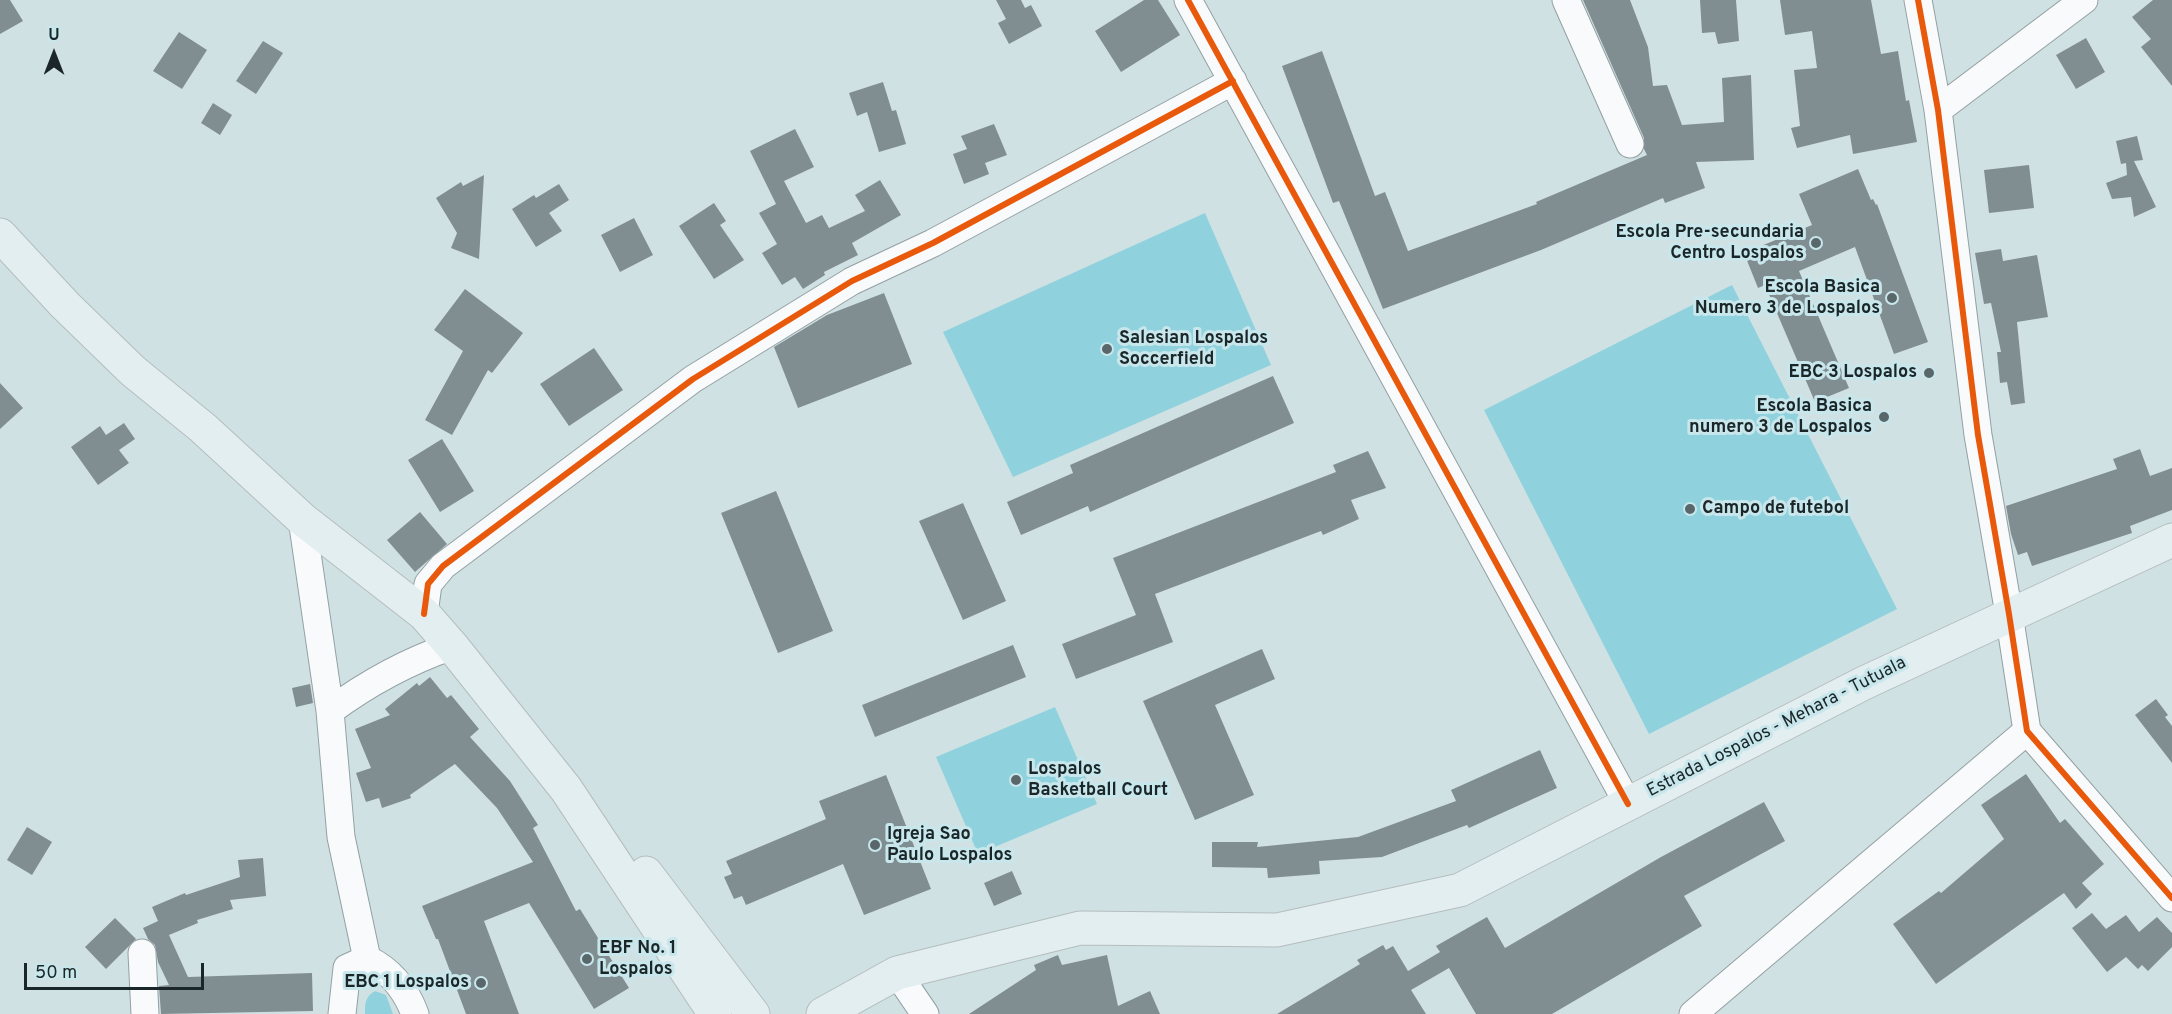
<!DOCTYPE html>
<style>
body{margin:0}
#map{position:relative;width:2172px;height:1014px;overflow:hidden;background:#d0e1e4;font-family:Overpass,sans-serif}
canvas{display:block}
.north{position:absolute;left:24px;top:24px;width:60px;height:60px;-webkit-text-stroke:4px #c8e7ec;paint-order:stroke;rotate:0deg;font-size:16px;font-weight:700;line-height:24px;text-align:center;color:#1b2628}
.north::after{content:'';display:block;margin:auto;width:21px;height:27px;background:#1b2628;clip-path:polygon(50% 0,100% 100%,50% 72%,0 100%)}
.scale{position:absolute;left:24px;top:963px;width:180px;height:27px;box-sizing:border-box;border:3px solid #1b2628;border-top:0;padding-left:8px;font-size:18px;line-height:21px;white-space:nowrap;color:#1b2628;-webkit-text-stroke:4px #c8e7ec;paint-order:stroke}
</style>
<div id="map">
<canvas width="2172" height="1014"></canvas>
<div class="north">U</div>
<div class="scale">50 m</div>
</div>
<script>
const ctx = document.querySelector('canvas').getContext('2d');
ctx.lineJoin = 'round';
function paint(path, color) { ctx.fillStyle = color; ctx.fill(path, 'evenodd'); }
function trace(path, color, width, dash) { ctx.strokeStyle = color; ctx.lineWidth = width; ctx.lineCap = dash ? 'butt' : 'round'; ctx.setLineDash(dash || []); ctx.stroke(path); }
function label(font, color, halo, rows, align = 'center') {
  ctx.font = font + ' Overpass,sans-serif'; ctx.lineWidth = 6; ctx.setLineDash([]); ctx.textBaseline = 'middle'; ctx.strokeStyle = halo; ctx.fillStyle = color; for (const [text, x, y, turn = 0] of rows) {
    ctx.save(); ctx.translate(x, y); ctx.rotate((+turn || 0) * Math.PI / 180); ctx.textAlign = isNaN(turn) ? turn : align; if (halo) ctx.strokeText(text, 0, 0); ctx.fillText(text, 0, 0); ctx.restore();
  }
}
const green = new Path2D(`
 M 1205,213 L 1271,365 L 1013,477 L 943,332 Z
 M 1732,285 L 1897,609 L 1649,734 L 1484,410 Z
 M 1055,707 L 1097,804 L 978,854 L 936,757 Z
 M 375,991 L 386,995 L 393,1014 L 365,1014 C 365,1003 365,997 375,991 Z`);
const building = new Path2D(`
 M 0,0 L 10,0 L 23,21 L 0,34 Z
 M 996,0 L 1021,0 L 1025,8 L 1031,5 L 1042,26 L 1009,44 L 998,23 L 1006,19 Z
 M 1144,0 L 1158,0 L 1180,35 L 1121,72 L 1095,31 Z
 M 1583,0 L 1630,0 L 1648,47 L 1653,86 L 1667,85 L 1682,125 L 1724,122 L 1722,78 L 1751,75 L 1754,160 L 1696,162 L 1705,188 L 1665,203 L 1663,198 L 1541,250 L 1383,309 L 1339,201 L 1333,203 L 1282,66 L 1322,51 L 1375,196 L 1385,192 L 1408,251 L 1537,204 L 1536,202 L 1647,155 L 1644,149 L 1644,138 Z
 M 1700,0 L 1736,0 L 1739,41 L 1718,44 L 1715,32 L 1702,33 Z
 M 1780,0 L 1871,0 L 1881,54 L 1898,51 L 1906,101 L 1909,100 L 1917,142 L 1853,154 L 1850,135 L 1797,148 L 1791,128 L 1800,126 L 1794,70 L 1817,68 L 1812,31 L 1785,35 Z
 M 2153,0 L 2172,0 L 2172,86 L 2141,47 L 2151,39 L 2132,17 Z
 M 179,32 L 207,50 L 182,89 L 153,71 Z
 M 2086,38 L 2105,72 L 2076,89 L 2056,55 Z
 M 263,41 L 283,53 L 256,94 L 236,81 Z
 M 883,82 L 892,111 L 896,110 L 906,144 L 879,152 L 867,112 L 857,116 L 849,93 Z
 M 213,103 L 232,115 L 220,135 L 201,123 Z
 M 994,124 L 1007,155 L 985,163 L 989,174 L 964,184 L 953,154 L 967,149 L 961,136 Z
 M 795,129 L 814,167 L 784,181 L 806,223 L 822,215 L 829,228 L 865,211 L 855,195 L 880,180 L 901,215 L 852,243 L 858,255 L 824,272 L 825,275 L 803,289 L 795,277 L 782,285 L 762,253 L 777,244 L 759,213 L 776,204 L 750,151 Z
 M 2137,136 L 2143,160 L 2134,161 L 2156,207 L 2134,217 L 2131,197 L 2112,199 L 2106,183 L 2127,175 L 2126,163 L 2121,164 L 2116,141 Z
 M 2029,165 L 2034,208 L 1989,213 L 1984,170 Z
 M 1858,169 L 1871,200 L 1873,199 L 1876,205 L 1877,204 L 1928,342 L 1894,354 L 1855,247 L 1799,271 L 1849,388 L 1815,402 L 1765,285 L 1758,288 L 1744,253 L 1812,225 L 1799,194 Z
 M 484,175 L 479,259 L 451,248 L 457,233 L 436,198 L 461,182 L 463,186 Z
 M 559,184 L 569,200 L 549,213 L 562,231 L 536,247 L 512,209 L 534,195 L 536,198 Z
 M 714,203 L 726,221 L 720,225 L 744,260 L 714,279 L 679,226 Z
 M 634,218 L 653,255 L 620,272 L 601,235 Z
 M 2001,249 L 2003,261 L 2037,255 L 2048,317 L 2017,322 L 2025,403 L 2011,405 L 2007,382 L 2000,383 L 1997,352 L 2001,352 L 1991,303 L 1984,304 L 1975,253 Z
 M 465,289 L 523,333 L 492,373 L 488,370 L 452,435 L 425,420 L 463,351 L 434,330 Z
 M 884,293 L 912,364 L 798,408 L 774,347 L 827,315 Z
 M 594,348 L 623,390 L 569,426 L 540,384 Z
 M 1273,376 L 1294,423 L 1090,512 L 1088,506 L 1021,535 L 1007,502 L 1073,473 L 1070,465 Z
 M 0,383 L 23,408 L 0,429 Z
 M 124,423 L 135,439 L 119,450 L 129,463 L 98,485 L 71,447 L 100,426 L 106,435 Z
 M 442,439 L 474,491 L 440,512 L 408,460 Z
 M 2140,449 L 2150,476 L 2172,468 L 2172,510 L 2130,526 L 2132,533 L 2032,566 L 2027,552 L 2018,555 L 2011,534 L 2006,506 L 2117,469 L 2113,459 Z
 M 1368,451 L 1386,488 L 1351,500 L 1359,519 L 1323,535 L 1321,531 L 1155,594 L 1173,642 L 1076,679 L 1062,644 L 1136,615 L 1113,558 L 1336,472 L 1333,465 Z
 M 776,491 L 833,631 L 778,653 L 721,513 Z
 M 963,503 L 1006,601 L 963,620 L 919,521 Z
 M 420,512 L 447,544 L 415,572 L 387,540 Z
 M 1013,645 L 1026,677 L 875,737 L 862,705 Z
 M 1262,649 L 1275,679 L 1215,705 L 1254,795 L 1195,820 L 1143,701 Z
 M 430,677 L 447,698 L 451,695 L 479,729 L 470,737 L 510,781 L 538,825 L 533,828 L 576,911 L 580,909 L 629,988 L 594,1009 L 529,903 L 484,921 L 519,1014 L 466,1014 L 438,939 L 436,939 L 422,906 L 533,862 L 497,808 L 455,764 L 410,795 L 411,798 L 382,808 L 379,798 L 366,802 L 356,773 L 371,768 L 355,729 L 390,715 L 385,709 L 417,683 L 419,686 Z
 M 310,684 L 313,703 L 296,707 L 292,688 Z
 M 2156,699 L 2168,715 L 2165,717 L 2172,726 L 2172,763 L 2135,715 Z
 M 1540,750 L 1557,788 L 1469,828 L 1467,825 L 1382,857 L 1319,861 L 1320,874 L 1268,878 L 1267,868 L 1212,867 L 1212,842 L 1258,842 L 1257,847 L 1358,837 L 1456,801 L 1451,790 Z
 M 2026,774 L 2060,823 L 2065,819 L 2104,864 L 2082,883 L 2092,894 L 2076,909 L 2064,893 L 1936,984 L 1893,924 L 1939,891 L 1941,893 L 2004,839 L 1981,805 Z
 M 886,775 L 931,889 L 864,915 L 843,864 L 746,905 L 742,896 L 734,899 L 724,877 L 732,874 L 726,861 L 826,819 L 819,801 Z
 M 1764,802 L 1785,841 L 1684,896 L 1702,926 L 1552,1014 L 1476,1014 L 1449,968 L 1411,990 L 1426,1014 L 1277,1014 L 1360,964 L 1357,960 L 1383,945 L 1386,950 L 1393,946 L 1408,971 L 1440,952 L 1436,946 L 1487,917 L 1505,948 L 1661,857 Z
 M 27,827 L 52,842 L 32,875 L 7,860 Z
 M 263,858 L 266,896 L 230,900 L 233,909 L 197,920 L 198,923 L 169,935 L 188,977 L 312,973 L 313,1011 L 161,1014 L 159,986 L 169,985 L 158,962 L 155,945 L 148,939 L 143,928 L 158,921 L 152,907 L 185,893 L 186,895 L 240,877 L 238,860 Z
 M 1012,871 L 1022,894 L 994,906 L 984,883 Z
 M 2092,913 L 2106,929 L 2126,915 L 2139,932 L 2157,917 L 2172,933 L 2172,947 L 2148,971 L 2142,965 L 2138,969 L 2126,957 L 2107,972 L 2072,928 Z
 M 115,918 L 136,939 L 106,969 L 85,947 Z
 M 1058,955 L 1062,965 L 1107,955 L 1118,1006 L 1150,991 L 1160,1014 L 969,1014 L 1036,970 L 1034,965 Z`);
const minor = new Path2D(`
 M 1188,0 L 1628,804
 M 1566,0 L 1630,144
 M 1918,0 L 1938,110 L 1978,435 L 2009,614 L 2027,731 L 2172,898
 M 1938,110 L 2084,0
 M 302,519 L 330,711 L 341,837 L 367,959
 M 424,614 L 428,584 L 443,566 L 693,379 L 852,281 L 933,243 L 1233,81
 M 330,711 C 369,682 406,662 452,646
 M 142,953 L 145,1014
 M 897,973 L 925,1014
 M 342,1014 L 347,968 L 367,959 C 390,970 406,990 415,1014
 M 1693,1014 L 2027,731`);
const major = new Path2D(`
 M 0,235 L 65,305 L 133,371 L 203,428 L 302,519 L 424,614 L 452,646 L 566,789 L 715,1014
 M 646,873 L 753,1014
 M 823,1014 L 897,973 L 1080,928 L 1277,930 L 1460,890 L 1864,683 L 2172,540`);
const cycleway = new Path2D(`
 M 1188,0 L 1628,804
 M 1918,0 L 1938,110 L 1978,435 L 2009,614 L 2027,731 L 2172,898
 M 424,614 L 428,584 L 443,566 L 693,379 L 852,281 L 933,243 L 1233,81`);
const markers = [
 [1816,243,6,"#5a676a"],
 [1892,298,6,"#5a676a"],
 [1107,349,6,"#5a676a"],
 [1929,373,6,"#5a676a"],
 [1884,417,6,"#5a676a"],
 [1690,509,6,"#5a676a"],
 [1016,780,6,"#5a676a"],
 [875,845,6,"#5a676a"],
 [587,959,6,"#5a676a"],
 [481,983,6,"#5a676a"]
];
const poiNames = [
 ["Escola Pre-secundaria",1804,233],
 ["Centro Lospalos",1804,254],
 ["Escola Basica",1880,288],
 ["Numero 3 de Lospalos",1880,309],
 ["Salesian Lospalos",1119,339,"left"],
 ["Soccerfield",1119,360,"left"],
 ["EBC 3 Lospalos",1917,373],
 ["Escola Basica",1872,407],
 ["numero 3 de Lospalos",1872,428],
 ["Campo de futebol",1702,509,"left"],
 ["Lospalos",1028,770,"left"],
 ["Basketball Court",1028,791,"left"],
 ["Igreja Sao",887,835,"left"],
 ["Paulo Lospalos",887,856,"left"],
 ["EBF No. 1",599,949,"left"],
 ["Lospalos",599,970,"left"],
 ["EBC 1 Lospalos",469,983]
];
const streetNames = [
 ["Estrada Lospalos - Mehara - Tutuala",1777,728,-27]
];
paint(green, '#8fd2dd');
paint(building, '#818e91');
trace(minor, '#93a0a2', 29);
trace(major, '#b4bdbe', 35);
trace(minor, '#f8fafb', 27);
trace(major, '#e3eef0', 33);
trace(cycleway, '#e8590c', 6);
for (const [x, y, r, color] of markers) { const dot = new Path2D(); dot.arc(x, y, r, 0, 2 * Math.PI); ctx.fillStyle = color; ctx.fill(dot); trace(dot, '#c8e7ec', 2); }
label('bold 18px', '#1b2628', '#c8e7ec', poiNames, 'right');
label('18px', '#1b2628', '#c8e7ec', streetNames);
</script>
